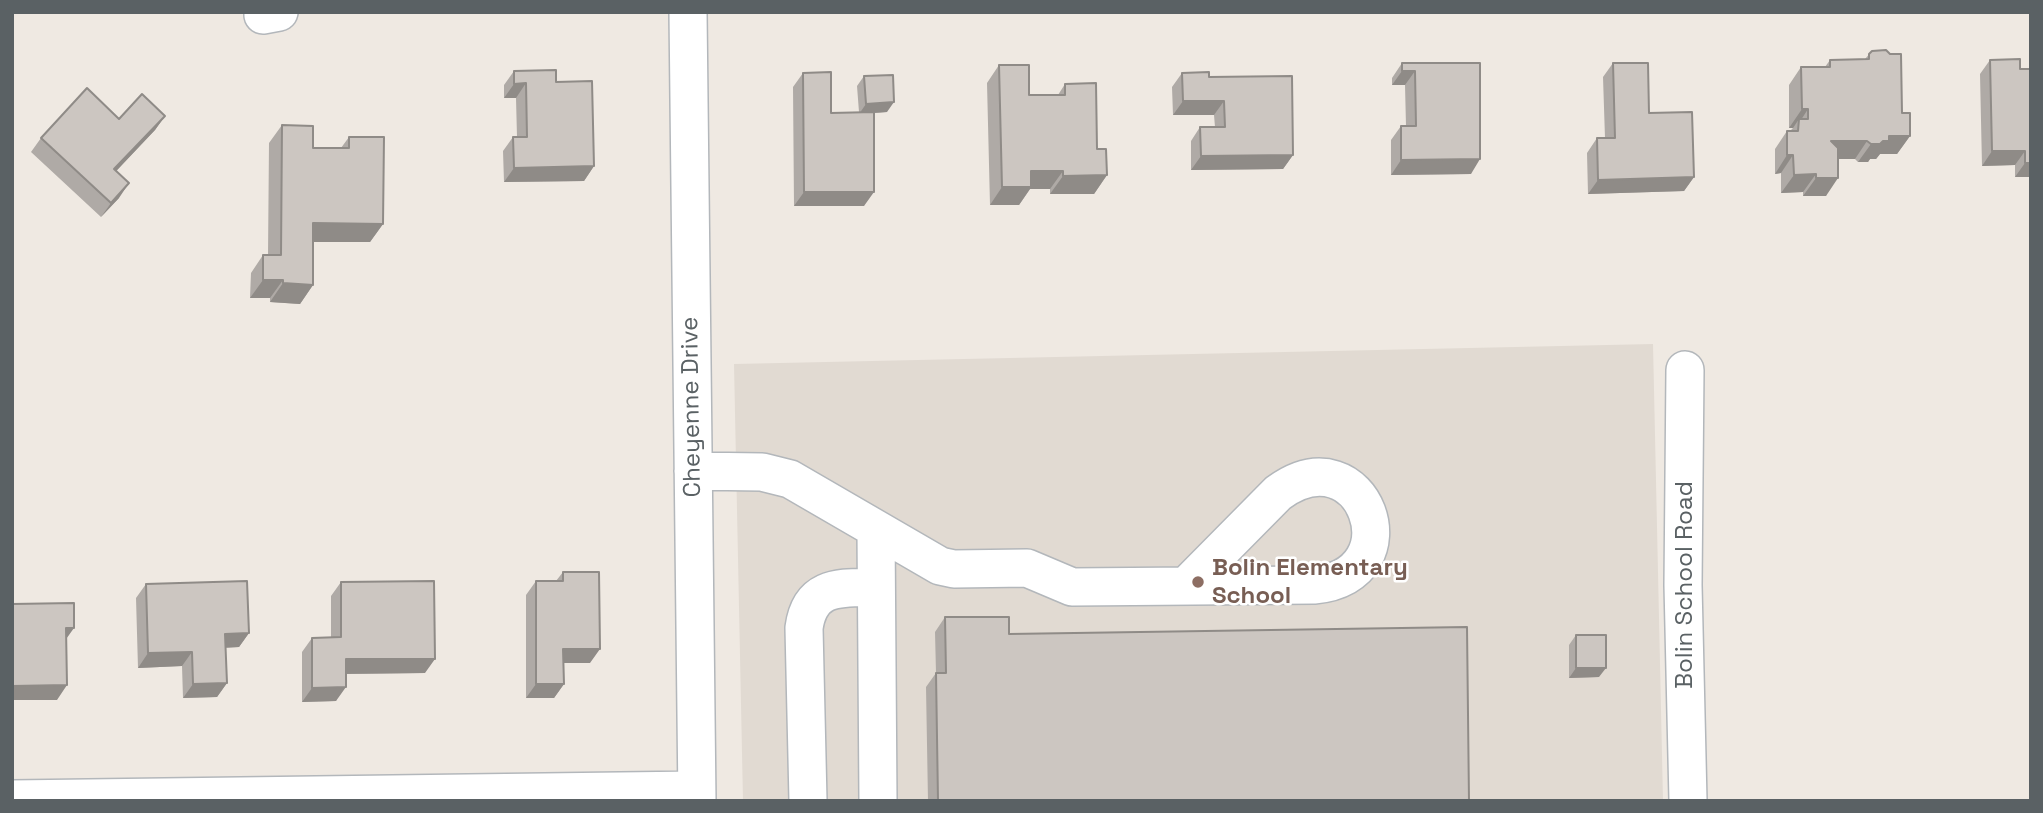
<!DOCTYPE html>
<style>
body{margin:0}
#map{position:relative;width:2043px;height:813px;overflow:hidden;background:#efe9e2;font-family:"Space Grotesk",sans-serif}
canvas{display:block}
.frame{position:absolute;inset:0;border:14px solid #5a6164;pointer-events:none}
</style>
<div id="map">
<canvas width="2043" height="813"></canvas>
<div class="frame"></div>
</div>
<script>
const ctx = document.querySelector('canvas').getContext('2d');
ctx.lineJoin = 'round';
function paint(path, color) { ctx.fillStyle = color; ctx.fill(path, 'evenodd'); }
function trace(path, color, width, dash) { ctx.strokeStyle = color; ctx.lineWidth = width; ctx.lineCap = dash ? 'butt' : 'round'; ctx.setLineDash(dash || []); ctx.stroke(path); }
function label(font, color, halo, rows, align = 'center') {
  ctx.font = font + ' "Space Grotesk",sans-serif'; ctx.lineWidth = 5; ctx.setLineDash([]); ctx.textBaseline = 'middle'; ctx.strokeStyle = halo; ctx.fillStyle = color; for (const [text, x, y, turn = 0] of rows) {
    ctx.save(); ctx.translate(x, y); ctx.rotate((+turn || 0) * Math.PI / 180); ctx.textAlign = isNaN(turn) ? turn : align; if (halo) ctx.strokeText(text, 0, 0); ctx.fillText(text, 0, 0); ctx.restore();
  }
}
const education = new Path2D(`
 M 1653,344 L 1663,801 L 743,801 L 734,364 Z`);
const minor = new Path2D(`
 M 688,12 L 697,801
 M 263,15 L 279,12
 M 1685,370 L 1683,585 L 1688,801
 M 693,471 L 762,472 L 790,479 L 940,566 L 954,569 L 1027,568 L 1072,587 L 1314,585 C 1417,576 1364,430 1278,493 L 1186,586
 M 876,530 L 878,801
 M 12,799 L 696,790
 M 808,801 L 804,628 C 810,584 841,588 876,587`);
const wall = new Path2D(`
 M 1872,51 L 1902,113 L 1910,136 L 1897,154 L 1880,154 L 1876,159 L 1870,159 L 1868,162 L 1858,162 L 1855,159 L 1838,159 L 1826,196 L 1803,196 L 1803,192 L 1781,193 L 1781,173 L 1775,174 L 1775,149 L 1787,131 L 1790,131 L 1793,128 L 1789,128 L 1789,85 L 1801,67 L 1825,67 L 1830,60 L 1865,59 Z
 M 1990,60 L 2020,69 L 2031,69 L 2031,177 L 2015,177 L 2015,165 L 1982,166 L 1980,74 Z
 M 1402,63 L 1480,63 L 1471,174 L 1391,175 L 1391,140 L 1401,126 L 1406,126 L 1405,85 L 1392,85 L 1392,78 Z
 M 1613,63 L 1649,113 L 1694,177 L 1684,191 L 1588,194 L 1587,153 L 1597,138 L 1605,138 L 1603,77 Z
 M 999,65 L 1029,95 L 1058,95 L 1065,84 L 1097,149 L 1107,175 L 1094,194 L 1050,194 L 1050,189 L 1030,189 L 1019,205 L 990,205 L 987,83 Z
 M 514,71 L 556,82 L 594,166 L 584,181 L 504,182 L 503,151 L 513,137 L 517,137 L 516,98 L 504,98 L 504,85 Z
 M 803,73 L 831,113 L 859,112 L 857,86 L 864,76 L 887,112 L 874,113 L 864,206 L 794,206 L 793,87 Z
 M 1182,73 L 1209,77 L 1293,155 L 1283,169 L 1191,170 L 1191,141 L 1200,127 L 1215,127 L 1214,115 L 1173,115 L 1172,87 Z
 M 165,116 L 155,130 L 116,171 L 119,198 L 101,217 L 31,152 L 41,138 L 119,119 Z
 M 282,125 L 313,148 L 341,148 L 349,137 L 383,224 L 370,242 L 313,242 L 313,285 L 300,304 L 270,302 L 270,298 L 250,298 L 251,273 L 263,255 L 268,255 L 269,143 Z
 M 563,572 L 590,663 L 564,663 L 564,684 L 554,698 L 526,698 L 526,595 L 536,581 L 556,581 Z
 M 341,582 L 425,673 L 346,674 L 336,701 L 302,702 L 302,652 L 312,638 L 331,637 L 331,596 Z
 M 146,584 L 249,633 L 239,647 L 225,648 L 227,683 L 217,697 L 183,698 L 182,666 L 138,668 L 136,598 Z
 M 945,617 L 1009,634 L 1469,801 L 928,801 L 926,687 L 936,673 L 935,632 Z
 M 1576,635 L 1599,677 L 1569,678 L 1569,645 Z`);
const shadedWall = new Path2D(`
 M 1402,71 L 1415,71 L 1405,85 L 1392,85 Z
 M 526,83 L 516,98 L 504,98 L 514,84 Z
 M 1183,101 L 1224,101 L 1214,115 L 1173,115 Z
 M 894,102 L 887,112 L 859,114 L 866,104 Z
 M 1802,109 L 1808,109 L 1799,123 L 1799,119 L 1793,128 L 1789,128 Z
 M 165,116 L 155,130 L 104,184 L 114,169 Z
 M 1889,136 L 1910,136 L 1897,154 L 1880,154 L 1876,159 L 1870,159 L 1868,162 L 1858,162 L 1871,144 L 1883,141 Z
 M 1831,141 L 1867,141 L 1855,159 L 1819,159 Z
 M 1992,151 L 2025,151 L 2015,165 L 1982,166 Z
 M 1293,155 L 1283,169 L 1191,170 L 1201,156 Z
 M 1787,155 L 1793,155 L 1781,173 L 1775,174 Z
 M 1480,159 L 1471,174 L 1391,175 L 1401,160 Z
 M 2025,163 L 2031,163 L 2031,177 L 2015,177 Z
 M 594,166 L 584,181 L 504,182 L 514,168 Z
 M 1031,171 L 1063,171 L 1050,189 L 1030,189 L 1019,205 L 990,205 L 1002,187 Z
 M 1816,174 L 1803,192 L 1781,193 L 1794,175 Z
 M 1107,175 L 1094,194 L 1050,194 L 1063,176 Z
 M 1694,177 L 1684,191 L 1588,194 L 1598,180 Z
 M 1816,178 L 1838,178 L 1826,196 L 1803,196 Z
 M 129,183 L 119,198 L 101,217 L 111,203 Z
 M 804,192 L 874,192 L 864,206 L 794,206 Z
 M 313,223 L 383,224 L 370,242 L 300,242 Z
 M 263,280 L 283,280 L 270,298 L 250,298 Z
 M 283,283 L 313,285 L 300,304 L 270,302 Z
 M 66,628 L 74,628 L 64,642 Z
 M 249,633 L 239,647 L 215,648 L 225,634 Z
 M 563,649 L 600,649 L 590,663 L 553,663 Z
 M 192,652 L 182,666 L 138,668 L 148,653 Z
 M 346,659 L 435,659 L 425,673 L 336,674 Z
 M 1576,668 L 1606,668 L 1599,677 L 1569,678 Z
 M 227,683 L 217,697 L 183,698 L 193,684 Z
 M 536,684 L 564,684 L 554,698 L 526,698 Z
 M 67,685 L 57,700 L 12,700 L 12,686 Z
 M 346,687 L 336,701 L 302,702 L 312,688 Z`);
const building = new Path2D(`
 M 1886,50 L 1890,54 L 1901,54 L 1902,113 L 1910,113 L 1910,136 L 1889,136 L 1889,141 L 1883,141 L 1880,144 L 1871,144 L 1867,141 L 1831,141 L 1838,148 L 1838,178 L 1816,178 L 1816,174 L 1794,175 L 1793,155 L 1787,155 L 1787,131 L 1798,131 L 1799,119 L 1808,119 L 1808,109 L 1802,109 L 1801,67 L 1830,67 L 1830,60 L 1869,59 L 1869,54 L 1872,51 Z
 M 2020,59 L 2020,69 L 2031,69 L 2031,163 L 2025,163 L 2025,151 L 1992,151 L 1990,60 Z
 M 1402,63 L 1480,63 L 1480,159 L 1401,160 L 1401,126 L 1416,126 L 1415,71 L 1402,71 Z
 M 1613,63 L 1648,63 L 1649,113 L 1692,112 L 1694,177 L 1598,180 L 1597,138 L 1615,138 Z
 M 999,65 L 1029,65 L 1029,95 L 1065,95 L 1065,84 L 1096,83 L 1097,149 L 1106,149 L 1107,175 L 1063,176 L 1063,171 L 1031,171 L 1031,187 L 1002,187 Z
 M 556,70 L 556,82 L 592,81 L 594,166 L 514,168 L 513,137 L 527,137 L 526,83 L 514,84 L 514,71 Z
 M 831,72 L 831,113 L 874,112 L 874,192 L 804,192 L 803,73 Z
 M 1209,72 L 1209,77 L 1292,76 L 1293,155 L 1201,156 L 1200,127 L 1225,127 L 1224,101 L 1183,101 L 1182,73 Z
 M 893,75 L 894,102 L 866,104 L 864,76 Z
 M 87,88 L 119,119 L 142,94 L 165,116 L 114,169 L 129,183 L 111,203 L 41,138 Z
 M 282,125 L 313,126 L 313,148 L 349,148 L 349,137 L 384,137 L 383,224 L 313,223 L 313,285 L 283,283 L 283,280 L 263,280 L 263,255 L 281,255 Z
 M 563,572 L 599,572 L 600,649 L 563,649 L 564,684 L 536,684 L 536,581 L 563,581 Z
 M 247,581 L 249,633 L 225,634 L 227,683 L 193,684 L 192,652 L 148,653 L 146,584 Z
 M 434,581 L 435,659 L 346,659 L 346,687 L 312,688 L 312,638 L 341,637 L 341,582 Z
 M 74,603 L 74,628 L 66,628 L 67,685 L 12,686 L 12,604 Z
 M 945,617 L 1009,617 L 1009,634 L 1467,627 L 1469,801 L 938,801 L 936,673 L 946,673 Z
 M 1576,635 L 1606,635 L 1606,668 L 1576,668 Z`);
const markers = [
 [1198,582,7,"#8d6e63"]
];
const streetNames = [
 ["Cheyenne Drive",692,407,-91],
 ["Bolin School Road",1685,585,-90]
];
const educationNames = [
 ["Bolin Elementary",1212,568],
 ["School",1212,596]
];
paint(education, '#e1dad2');
trace(minor, '#b3b7bb', 40);
trace(minor, '#fff', 37);
paint(wall, '#afaaa6');
paint(shadedWall, '#8f8b87');
paint(building, '#ccc6c1');
trace(building, '#8f8b87', 2);
for (const [x, y, r, color] of markers) { const dot = new Path2D(); dot.arc(x, y, r, 0, 2 * Math.PI); ctx.fillStyle = color; ctx.fill(dot); trace(dot, '#fff', 2.5); }
label('24px', '#5a6164', '#fff', streetNames);
label('bold 24px', '#785e54', '#fff', educationNames, 'left');
</script>
